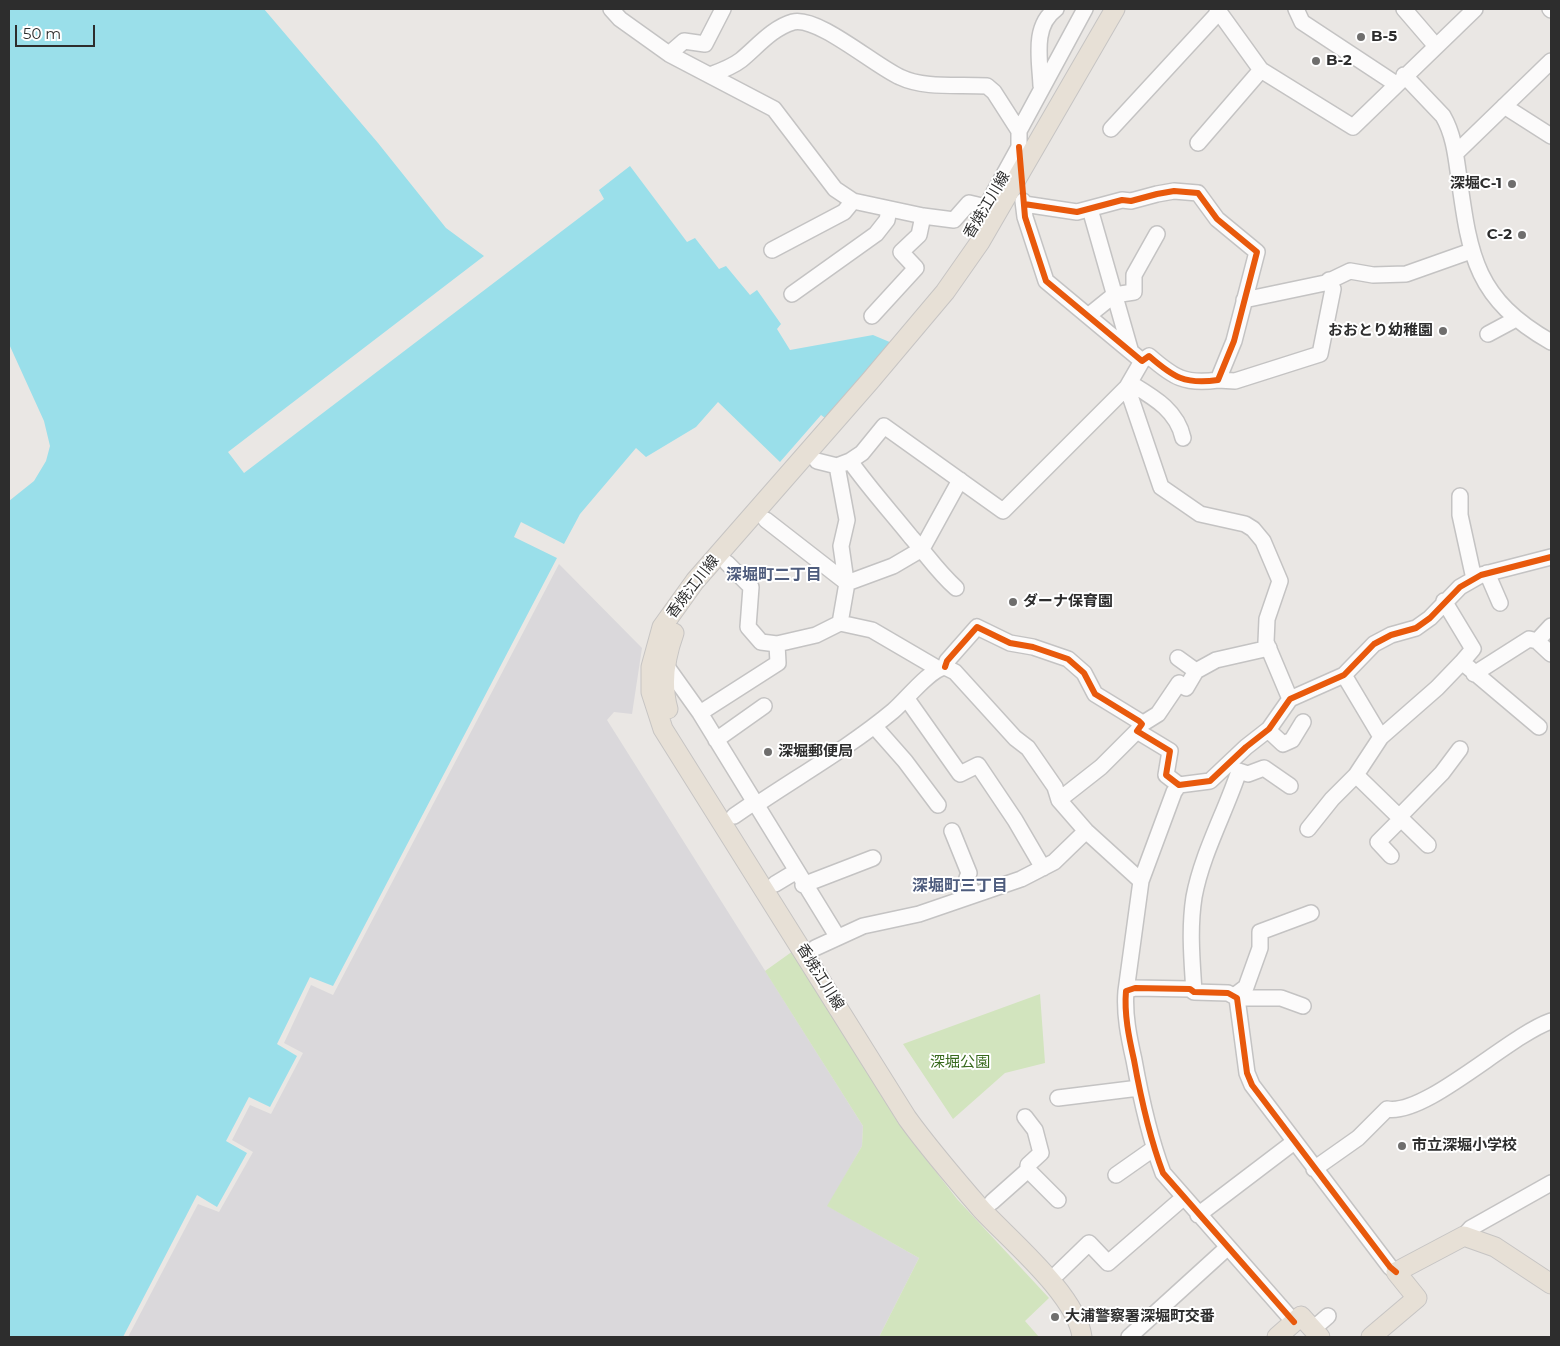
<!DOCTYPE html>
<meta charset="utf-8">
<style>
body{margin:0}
#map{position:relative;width:1560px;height:1346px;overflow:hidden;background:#eae7e4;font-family:Montserrat,sans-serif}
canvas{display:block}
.frame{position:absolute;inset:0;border:10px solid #2d2d2d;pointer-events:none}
.scale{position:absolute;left:15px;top:25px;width:80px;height:22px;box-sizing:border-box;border:2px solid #2d2d2d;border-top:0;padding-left:6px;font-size:15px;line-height:18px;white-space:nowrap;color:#2d2d2d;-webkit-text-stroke:4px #fff;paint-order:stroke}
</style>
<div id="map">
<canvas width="1560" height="1346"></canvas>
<div class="frame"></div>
<div class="scale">50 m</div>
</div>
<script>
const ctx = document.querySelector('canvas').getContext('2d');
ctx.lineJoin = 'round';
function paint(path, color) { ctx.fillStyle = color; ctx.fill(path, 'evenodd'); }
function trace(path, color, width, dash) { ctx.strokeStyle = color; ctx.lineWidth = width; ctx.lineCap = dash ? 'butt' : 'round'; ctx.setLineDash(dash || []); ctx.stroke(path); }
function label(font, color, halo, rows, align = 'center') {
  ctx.font = font + ' Montserrat,"Noto Sans JP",sans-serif'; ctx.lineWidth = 4; ctx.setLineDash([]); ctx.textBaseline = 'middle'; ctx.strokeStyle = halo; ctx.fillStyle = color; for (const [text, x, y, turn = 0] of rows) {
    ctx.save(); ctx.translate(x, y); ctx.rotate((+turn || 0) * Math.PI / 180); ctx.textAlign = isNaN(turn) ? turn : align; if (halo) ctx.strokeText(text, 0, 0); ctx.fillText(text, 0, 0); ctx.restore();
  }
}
const industrial = new Path2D(`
 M 559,564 L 642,648 L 632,714 L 614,712 L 607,720 L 863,1126 L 862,1146 L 828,1206 L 919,1258 L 879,1337 L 128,1337 L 198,1204 L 219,1212 L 253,1152 L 232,1140 L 250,1105 L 271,1114 L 303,1053 L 284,1043 L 311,985 L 333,995 Z`);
const green = new Path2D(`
 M 793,951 L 899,1124 L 957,1199 L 1049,1298 L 1025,1321 L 1039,1337 L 879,1337 L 919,1258 L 827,1206 L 862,1146 L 863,1126 L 765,971 Z
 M 1040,994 L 1045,1063 L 1005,1073 L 953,1119 L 903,1044 Z`);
const water = new Path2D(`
 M 9,9 L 264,9 L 378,143 L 446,228 L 484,256 L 228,452 L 244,473 L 604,199 L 599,190 L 630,166 L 687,242 L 695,238 L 719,269 L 726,266 L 750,295 L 757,290 L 781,324 L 777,329 L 790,350 L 873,335 L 892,343 L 825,418 L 821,415 L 780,462 L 718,402 L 696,427 L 646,457 L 636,448 L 580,514 L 564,544 L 521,522 L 514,537 L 557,558 L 333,986 L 310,977 L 277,1044 L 297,1056 L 270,1107 L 249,1097 L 226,1141 L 247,1153 L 217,1207 L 197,1195 L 123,1337 L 9,1337 L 9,501 L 34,481 L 46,461 L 50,446 L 44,421 L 9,344 Z`);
const minor = new Path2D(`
 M 611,9 L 620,19 L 669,54 L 774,109 L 835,189 L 853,201 L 923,216 L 954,220 L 969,203 L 986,207 L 1019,147 L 1019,131 L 1085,9
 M 1217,9 L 1261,70 L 1353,127 L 1475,9
 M 1296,9 L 1302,22 L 1396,84
 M 1404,9 L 1435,45
 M 1550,9 L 1551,10
 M 669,54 L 684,41 L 705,44 L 723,9
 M 710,75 C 721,71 732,67 741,60 C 757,47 772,28 793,22 C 818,16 875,66 900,77 C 925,89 959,84 987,86 L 994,92 L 1019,131
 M 1404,75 L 1443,116 C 1454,135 1456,157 1459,178 C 1470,258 1476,299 1551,342
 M 1041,86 C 1040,60 1032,26 1056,9
 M 1504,106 L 1551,136
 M 1111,129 L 1218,13
 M 1198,143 L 1261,70
 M 1456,153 L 1551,61
 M 1023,201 L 1025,217 L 1046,281 L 1142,361 L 1149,356 C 1173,377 1185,385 1218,380 L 1234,341 L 1257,252 L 1217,219 L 1198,193 L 1174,191 L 1157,194 L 1131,201 L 1122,200 L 1077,212 L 1024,204
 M 1090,209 L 1130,349
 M 772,250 L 844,212 L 853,201
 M 792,294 L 876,234 L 887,220 L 889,210
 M 1244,300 L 1325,283 L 1350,271 L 1373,275 L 1406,274 L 1471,251
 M 872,316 L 916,268 L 901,252 L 919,235 L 923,216
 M 1088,316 L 1114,295 L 1134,292 L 1134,275 L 1157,234
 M 1488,334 L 1516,319
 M 1142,361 L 1127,387 L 1161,487 L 1200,514 L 1245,524 L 1253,529 L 1263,541 L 1280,581 L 1267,619 L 1266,642 L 1290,699
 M 1218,380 L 1235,381 L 1320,354 L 1333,289 L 1329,280
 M 1130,383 C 1153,397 1177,410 1183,438
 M 817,461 L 837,466 L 850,461 C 869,488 891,512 911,537 C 927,555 938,572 956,588
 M 850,461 L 862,453 L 884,426 L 1003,511 L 1127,387
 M 837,466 L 847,520 L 841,546 L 846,581
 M 1460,496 L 1460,515 L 1474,579
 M 766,520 L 847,583
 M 727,563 L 751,587 L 748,627 L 761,642 L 777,644 L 816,635 L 840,623 L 872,630 L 937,668
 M 1487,573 L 1500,603
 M 847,583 L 893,566 L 922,549 L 960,480
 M 1444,601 L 1473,649 L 1462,662
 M 840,623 L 847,583
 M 1537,641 L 1551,626
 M 1178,658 L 1196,671
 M 665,664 L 700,713 L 837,936
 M 945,667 L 947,661 L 977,627 L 1010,643 L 1033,647 L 1068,659 L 1084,673 L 1095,694 L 1139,721 L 1142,724 L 1137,731 L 1170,751 L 1166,775 L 1179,785 L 1210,781 L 1246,747 L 1269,729 L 1290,699 L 1344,675 L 1374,644 L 1391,635 L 1416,628 L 1430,618 L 1460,587 L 1481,575 L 1551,557
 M 1474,674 L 1529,639 L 1537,641 L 1551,654
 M 1344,675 L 1381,737
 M 907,699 L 960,774 L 978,765 L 1015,820 L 1043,868
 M 700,713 L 778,663 L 777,644
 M 1142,724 L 1158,714 L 1179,683 L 1186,688 L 1196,671 L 1216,660 L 1269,648
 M 875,727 L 905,761 L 938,805
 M 1268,730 L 1283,744 L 1292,740 L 1303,722
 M 716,740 L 764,706
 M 1059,800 L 1101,767 L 1137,731
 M 734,816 L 753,803 L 756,805 C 802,774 851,746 893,711 C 907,699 929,670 945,667 L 955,672 L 1015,738 L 1028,748 L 1055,787 L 1059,800 L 1086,831 L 1141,881
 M 1398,818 L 1442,773 L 1460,749
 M 1308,829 L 1332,799 L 1356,775
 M 952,831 L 969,873 L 967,878 L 973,895
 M 1428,845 L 1356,775 L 1381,737 L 1437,688 L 1462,662 L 1539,727
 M 1391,856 L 1378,842 L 1400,820
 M 775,884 L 795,872
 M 803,885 L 873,858
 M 815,948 L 863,926 L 919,914 L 1021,879 L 1054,862 L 1086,831
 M 1126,991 L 1141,881 L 1174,792 L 1179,785
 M 1194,992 C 1192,960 1189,929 1194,897 C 1202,854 1225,813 1239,771 L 1248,774 L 1264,768 L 1290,786
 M 1234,996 L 1246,987 L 1260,948 L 1260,932 L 1311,913
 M 1237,998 L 1281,998 L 1303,1006
 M 1058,1098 L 1139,1088
 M 1314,1169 L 1358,1138 L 1387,1109 C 1426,1116 1508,1036 1551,1021
 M 1028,1170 L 1058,1200
 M 1116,1175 L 1153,1149
 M 992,1202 L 1028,1170 L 1028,1165 L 1041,1153 L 1035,1130 L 1025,1117
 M 1198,1215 L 1294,1142
 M 1464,1236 L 1471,1228 L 1551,1183
 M 1058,1273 L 1089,1243 L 1108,1263 L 1183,1198
 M 1294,1322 L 1163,1173 C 1149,1136 1141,1099 1134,1060 C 1129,1038 1124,1014 1126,991 L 1135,988 L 1190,989 L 1194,992 L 1228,993 L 1237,998 L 1247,1073 L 1252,1085 L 1390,1267 L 1396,1272
 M 1313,1329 L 1328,1316
 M 1129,1337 L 1228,1247`);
const major = new Path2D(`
 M 668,709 C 661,684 665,658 674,633
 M 1082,1337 C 1077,1296 1011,1241 982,1210 C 956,1180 930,1150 907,1118 L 663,729 L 651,692 L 651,667 L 662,627 L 695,581 L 870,381 L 945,292 L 980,242 L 1115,9
 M 1277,1337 L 1301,1316 L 1320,1337
 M 1371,1337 L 1417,1298 L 1396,1272 L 1464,1236 L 1495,1247 L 1551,1284`);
const cycleway = new Path2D(`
 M 1019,147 L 1025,217 L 1046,281 L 1142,361 L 1149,356 C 1173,377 1185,385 1218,380 L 1234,341 L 1257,252 L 1217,219 L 1198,193 L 1174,191 L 1157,194 L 1131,201 L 1122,200 L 1077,212 L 1024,204
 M 945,667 L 947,661 L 977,627 L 1010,643 L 1033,647 L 1068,659 L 1084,673 L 1095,694 L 1139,721 L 1142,724 L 1137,731 L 1170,751 L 1166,775 L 1179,785 L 1210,781 L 1246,747 L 1269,729 L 1290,699 L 1344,675 L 1374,644 L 1391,635 L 1416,628 L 1430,618 L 1460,587 L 1481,575 L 1551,557
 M 1294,1322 L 1163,1173 C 1149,1136 1141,1099 1134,1060 C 1129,1038 1124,1014 1126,991 L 1135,988 L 1190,989 L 1194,992 L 1228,993 L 1237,998 L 1247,1073 L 1252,1085 L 1390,1267 L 1396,1272`);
const markers = [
 [1361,37,5,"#6f6e6d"],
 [1316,61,5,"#6f6e6d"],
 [1512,184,5,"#6f6e6d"],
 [1522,235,5,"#6f6e6d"],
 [1443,331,5,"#6f6e6d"],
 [1013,602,5,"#6f6e6d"],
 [768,752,5,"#6f6e6d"],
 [1402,1146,5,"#6f6e6d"],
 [1055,1317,5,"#6f6e6d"]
];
const poiNames = [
 ["B-5",1371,37],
 ["B-2",1326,61],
 ["深堀C-1",1502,184,"right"],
 ["C-2",1512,235,"right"],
 ["おおとり幼稚園",1433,331,"right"],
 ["ダーナ保育園",1023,602],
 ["深堀郵便局",778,752],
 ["市立深堀小学校",1412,1146],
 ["大浦警察署深堀町交番",1065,1317]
];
const streetNames = [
 ["香焼江川線",987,205,-59],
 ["香焼江川線",693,587,-52],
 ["香焼江川線",820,977,58]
];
const parkNames = [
 ["深堀公園",960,1063]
];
const neighbourhoodNames = [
 ["深堀町二丁目",774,575],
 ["深堀町三丁目",960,886]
];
paint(industrial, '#dad8db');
paint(green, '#d2e4be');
paint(water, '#9adfea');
trace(minor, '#c4c3c3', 18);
trace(major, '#c6c4c3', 21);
trace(minor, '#fcfbfb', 15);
trace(major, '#e7e0d6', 19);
trace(cycleway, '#e8590c', 6);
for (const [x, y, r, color] of markers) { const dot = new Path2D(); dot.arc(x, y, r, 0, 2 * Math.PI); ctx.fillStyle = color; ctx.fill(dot); trace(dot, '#fff', 2); }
label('bold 15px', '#2d2d2d', '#fff', poiNames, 'left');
label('15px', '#2d2d2d', '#fff', streetNames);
label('15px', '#37691d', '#fff', parkNames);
label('bold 16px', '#4e5c7d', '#fff', neighbourhoodNames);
</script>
